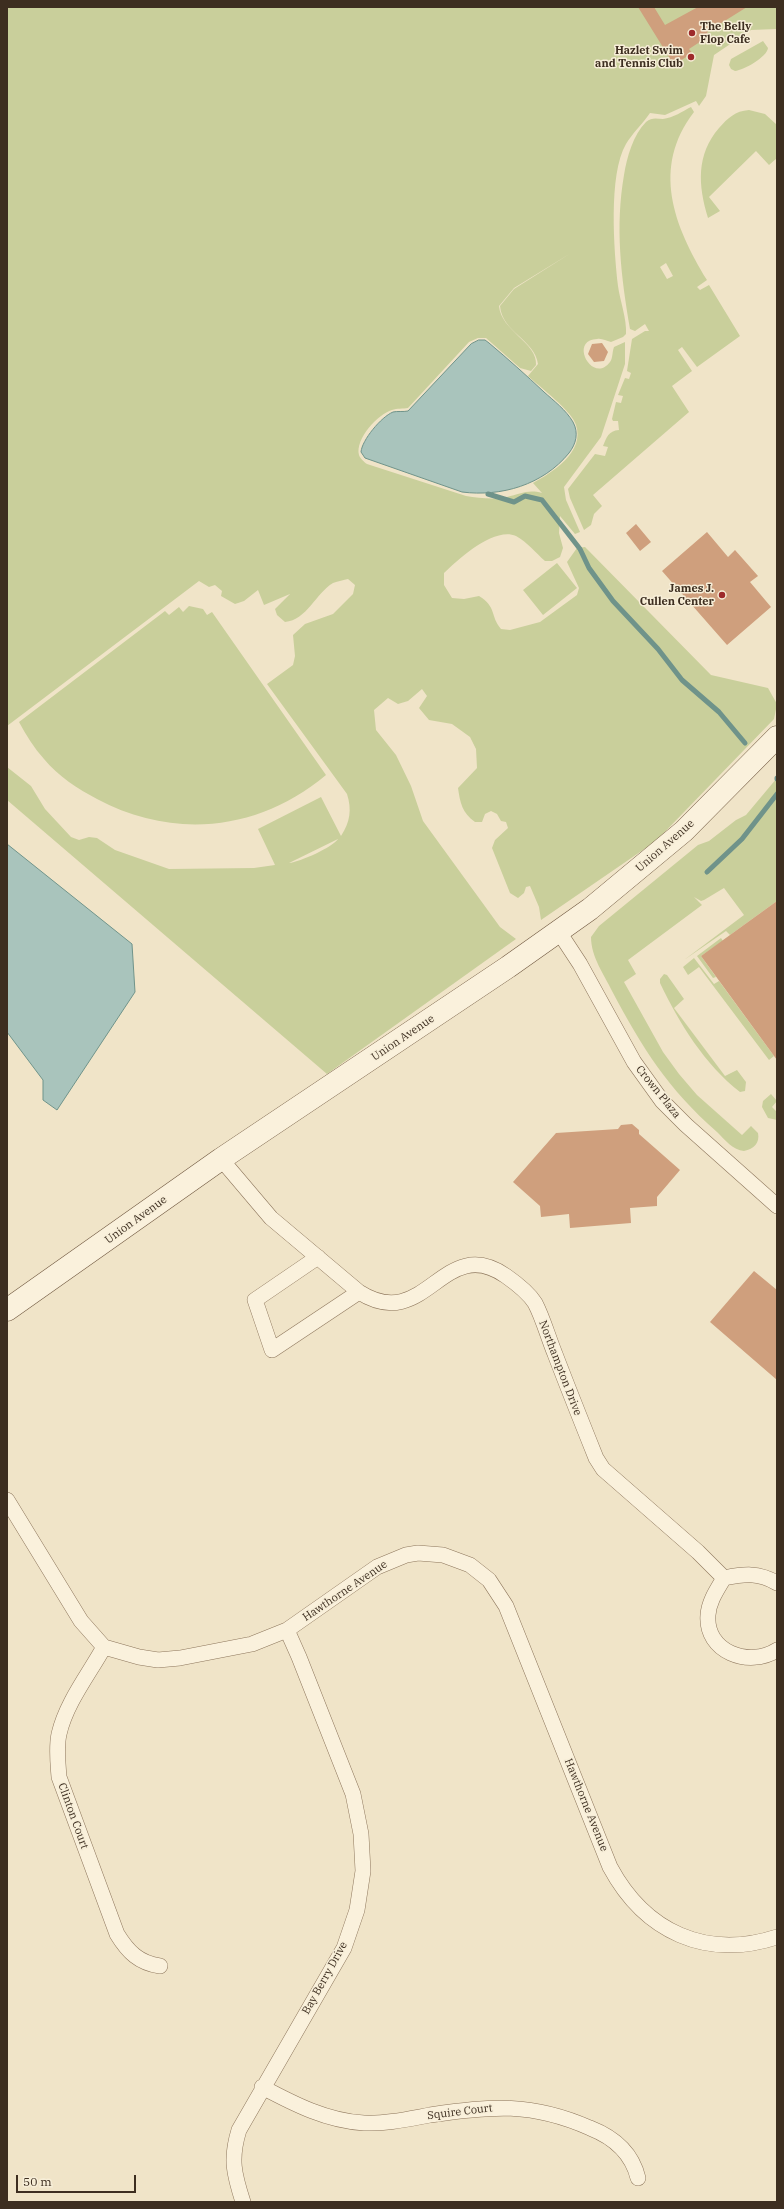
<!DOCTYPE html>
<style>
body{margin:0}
#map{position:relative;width:784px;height:2209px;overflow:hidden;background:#f0e4c8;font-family:"IBM Plex Serif",serif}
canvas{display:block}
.frame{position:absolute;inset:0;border:8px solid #3d2e20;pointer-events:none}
.scale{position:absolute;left:16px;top:2175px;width:120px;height:18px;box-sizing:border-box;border:2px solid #3d2e20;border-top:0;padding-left:5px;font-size:12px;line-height:14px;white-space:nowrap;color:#3d2e20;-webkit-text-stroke:3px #f7eed8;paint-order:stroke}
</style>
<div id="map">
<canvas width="784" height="2209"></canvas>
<div class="frame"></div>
<div class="scale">50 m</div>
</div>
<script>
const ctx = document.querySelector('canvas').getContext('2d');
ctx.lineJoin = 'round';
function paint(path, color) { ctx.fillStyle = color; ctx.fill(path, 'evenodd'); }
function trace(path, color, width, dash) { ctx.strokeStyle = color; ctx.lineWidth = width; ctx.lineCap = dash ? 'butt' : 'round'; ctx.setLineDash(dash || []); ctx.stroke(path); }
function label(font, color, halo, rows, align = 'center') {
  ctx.font = font + ' "IBM Plex Serif",serif'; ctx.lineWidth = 3; ctx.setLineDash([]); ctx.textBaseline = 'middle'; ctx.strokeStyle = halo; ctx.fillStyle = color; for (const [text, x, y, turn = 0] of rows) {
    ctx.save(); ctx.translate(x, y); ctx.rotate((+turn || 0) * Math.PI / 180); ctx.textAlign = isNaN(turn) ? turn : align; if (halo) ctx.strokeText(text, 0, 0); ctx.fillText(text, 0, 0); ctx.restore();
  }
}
const green = new Path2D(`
 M 7,7 L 777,7 L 777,29 L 751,30 L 714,55 L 706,96 L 699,106 L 696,101 L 665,115 L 650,113 C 644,122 631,135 626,144 C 608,175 614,251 618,286 C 620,301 627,319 626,334 L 623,337 L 611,342 C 606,341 602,338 597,339 C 568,340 593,385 610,362 C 613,358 612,352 614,347 L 625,342 L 625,364 L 601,437 L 564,487 L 566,500 L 580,532 L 575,534 L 560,516 L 559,533 L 563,548 L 560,557 L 552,561 L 545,561 C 536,553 527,542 516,536 C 495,526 458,559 444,573 L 444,585 L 452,598 L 464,599 L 479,596 C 497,607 490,616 501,629 L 510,630 L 540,622 L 577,595 L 579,588 L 567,562 L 577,548 L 585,547 L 711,675 L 768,688 L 777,704 L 774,719 L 656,841 L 541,920 L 539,907 L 530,886 L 526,887 L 524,893 L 518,898 L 510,893 L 492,848 L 495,840 L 508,828 L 506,822 L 501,821 L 497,814 L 491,811 L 485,814 L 482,822 L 475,822 C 462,813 460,802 458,788 L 477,768 L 476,749 L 470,737 L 452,724 L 429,720 L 419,708 L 427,696 L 422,689 L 408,701 L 398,704 L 388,698 L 374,710 L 376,730 L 396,755 L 411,786 L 423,821 L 500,927 L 516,939 L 327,1074 L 7,800 L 7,767 L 31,786 L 45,809 L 71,837 L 79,840 L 89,837 L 97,838 L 115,850 L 169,869 L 254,868 L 275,865 L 258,829 L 321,797 L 341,836 C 350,822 352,810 347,794 L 267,684 L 293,665 L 295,656 L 293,635 L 305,624 L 333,614 L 353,594 L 355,585 L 348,579 C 344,580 338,581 333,583 C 316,593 307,620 285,622 L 277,615 L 275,609 L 290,594 L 264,605 L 258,590 L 244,601 L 235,604 L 221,596 L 222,591 L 215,585 L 209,587 L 199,581 L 7,726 ZM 571,253 L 514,289 L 500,306 C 502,332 535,340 538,364 L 528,376 C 540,387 572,411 576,425 C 585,452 553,472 533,483 L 542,493 C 528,489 520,494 507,497 C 494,500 479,498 466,496 L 367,464 C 364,462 360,458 359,455 C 355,439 378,414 392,410 C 397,408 403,409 408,408 L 469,342 L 478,338 L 486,338 L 520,368 L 531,371 L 536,365 C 538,343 501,331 499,306 L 514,288 ZM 338,839 C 333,847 300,862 289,863 Z
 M 763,41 L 768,48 C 767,57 744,70 735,71 L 731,69 L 729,65 L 731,59 Z
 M 691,107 L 694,112 C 651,168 674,226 707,280 L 697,287 L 700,290 L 709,285 L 740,336 L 697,367 L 682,347 L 678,350 L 692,371 L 672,386 L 689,412 L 593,495 L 602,506 L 594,514 L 591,525 L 584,530 L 570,498 L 568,489 L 595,454 L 605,456 L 608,447 L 603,446 C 607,437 608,431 619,430 L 618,421 L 613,421 L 612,419 L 616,402 L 621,403 L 623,396 L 618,395 L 625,378 L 629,379 L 631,373 L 627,371 L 632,339 L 645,331 L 649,331 L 645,324 L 635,331 L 630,329 C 621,276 615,227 624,175 C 627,157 633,135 646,122 C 652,117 657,119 663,119 C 673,118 683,111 691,107 ZM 666,263 L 673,276 L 667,279 L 660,267 Z
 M 749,110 L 765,114 L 777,125 L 777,158 L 769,165 L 756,151 L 709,197 L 720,211 L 708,218 C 698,185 696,155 719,128 C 728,118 735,111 749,110 Z
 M 557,563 L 577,588 L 543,615 L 523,590 Z
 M 189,606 L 203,609 L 207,615 L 212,612 L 326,775 C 259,831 174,840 97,799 C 78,789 58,776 44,759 C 34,748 26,735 19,722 L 165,611 L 169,615 L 179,607 L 183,612 Z
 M 777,778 L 777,901 L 730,935 L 726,931 L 684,960 L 744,915 L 724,888 L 704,900 L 701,901 L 694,897 L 702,905 L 628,960 L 636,974 L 624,982 L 663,1052 L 679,1074 L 697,1095 L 742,1135 L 751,1126 L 758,1133 C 760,1143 754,1149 744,1151 C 733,1150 725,1140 717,1132 C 667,1088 643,1049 612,991 C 604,974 591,957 591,937 L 599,926 L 698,845 L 709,841 L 736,820 L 746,815 Z
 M 721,938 L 723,941 L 701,956 L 716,977 L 713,978 L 697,956 Z
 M 694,958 L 714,984 L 719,981 L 774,1056 L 769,1060 L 699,967 L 688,975 L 683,967 Z
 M 664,974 L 667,975 L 684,999 L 674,1008 L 725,1076 L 737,1070 L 746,1082 L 745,1091 L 740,1092 C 705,1065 679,1023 660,983 L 660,979 Z
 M 771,1094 L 777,1101 L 772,1107 L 777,1112 L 777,1120 L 768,1118 L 762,1107 L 763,1101 Z`);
const water = new Path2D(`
 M 479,340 L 485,340 L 489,343 C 508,359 526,375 544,392 C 554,401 566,410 573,422 C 579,433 576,444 569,453 C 543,485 501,497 462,492 L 365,458 L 361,452 C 362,440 381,417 393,412 C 397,411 403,412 408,411 L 471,344 Z
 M 7,844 L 132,944 L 135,992 L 57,1110 L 43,1100 L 43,1080 L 7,1032 Z`);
const stream = new Path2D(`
 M 488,494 L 514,502 L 525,496 L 542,500 L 580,549 L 589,568 L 613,601 L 658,649 L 682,680 L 719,712 L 745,743
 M 777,778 L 777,779
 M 707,872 L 742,839 L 777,794`);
const building = new Path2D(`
 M 638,7 L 654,7 L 665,25 L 698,7 L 747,7 L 707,32 L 709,36 L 689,49 L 692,53 L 674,65 Z
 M 602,343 L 608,352 L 604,361 L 594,362 L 588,354 L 592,344 Z
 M 636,524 L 651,542 L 640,551 L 626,533 Z
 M 707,532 L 728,557 L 735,550 L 758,576 L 750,582 L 771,607 L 727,645 L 662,571 Z
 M 777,901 L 777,1060 L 701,956 Z
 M 632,1124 L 639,1130 L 639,1134 L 680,1170 L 657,1197 L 657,1206 L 630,1208 L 631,1223 L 570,1228 L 569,1214 L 541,1217 L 540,1206 L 513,1182 L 556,1133 L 618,1129 L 621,1125 Z
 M 754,1271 L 777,1290 L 777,1380 L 710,1322 Z`);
const street = new Path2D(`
 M 559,932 L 580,964 L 634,1062 L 662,1101 L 686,1125 L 777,1206
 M 221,1159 L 271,1218 L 359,1292 C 426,1335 443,1232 506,1276 C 516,1283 528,1292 535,1303 C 543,1318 548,1337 555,1354 C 568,1388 582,1423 596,1458 L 603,1469 L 698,1552 L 724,1578
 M 318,1257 L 255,1300 L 272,1350 L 359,1292
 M 7,1500 L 81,1621 L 104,1647 L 139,1657 L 158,1660 L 180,1658 L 252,1644 L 287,1630 L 377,1567 L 406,1555 L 418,1553 L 443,1555 L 470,1565 L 489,1580 L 506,1606 L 610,1867 C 645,1932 706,1960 777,1937
 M 777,1583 C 758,1572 744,1574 724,1578 C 717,1590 709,1601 708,1615 C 705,1652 749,1668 777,1650
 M 104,1647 C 89,1674 66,1703 59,1734 C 56,1748 58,1763 59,1777 L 117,1934 C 128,1952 139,1963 160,1966
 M 262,2087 C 294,2104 327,2121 364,2123 C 386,2124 408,2119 430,2115 C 492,2106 531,2102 590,2128 C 613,2137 632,2153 638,2178
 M 243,2202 C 234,2174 230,2159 239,2130 L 344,1948 L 357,1910 L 363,1871 L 361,1834 L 353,1794 L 299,1657 L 287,1630`);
const secondary = new Path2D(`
 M 7,1310 L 221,1159 L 508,967 L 590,909 L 684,831 L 777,737`);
const markers = [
 [692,33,4,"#9e2a2b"],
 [691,57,4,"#9e2a2b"],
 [722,595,4,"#9e2a2b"]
];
const poiNames = [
 ["The Belly",700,27,"left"],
 ["Flop Cafe",700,40,"left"],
 ["Hazlet Swim",683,51],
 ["and Tennis Club",683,64],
 ["James J.",714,589],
 ["Cullen Center",714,602]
];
const streetNames = [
 ["Union Avenue",665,846,-41],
 ["Union Avenue",403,1038,-34],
 ["Crown Plaza",658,1092,51],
 ["Union Avenue",136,1220,-36],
 ["Northampton Drive",560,1368,69],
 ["Hawthorne Avenue",345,1591,-34],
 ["Hawthorne Avenue",586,1805,68],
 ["Clinton Court",73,1816,70],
 ["Bay Berry Drive",325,1978,-61],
 ["Squire Court",460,2112,-7]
];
paint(green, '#c9cf9b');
paint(water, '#a9c4bc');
trace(water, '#6f938a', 1);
trace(stream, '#6f938a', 5);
paint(building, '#cf9f7d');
trace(street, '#8d765c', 16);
trace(secondary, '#6f573f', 23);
trace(street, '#faf1dc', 15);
trace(secondary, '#faf1dc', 22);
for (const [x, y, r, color] of markers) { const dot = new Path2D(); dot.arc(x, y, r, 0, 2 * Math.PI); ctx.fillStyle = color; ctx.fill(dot); trace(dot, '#f7eed8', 1.5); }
label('bold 11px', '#3d2e20', '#f7eed8', poiNames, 'right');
label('11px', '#3d2e20', '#f7eed8', streetNames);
</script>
